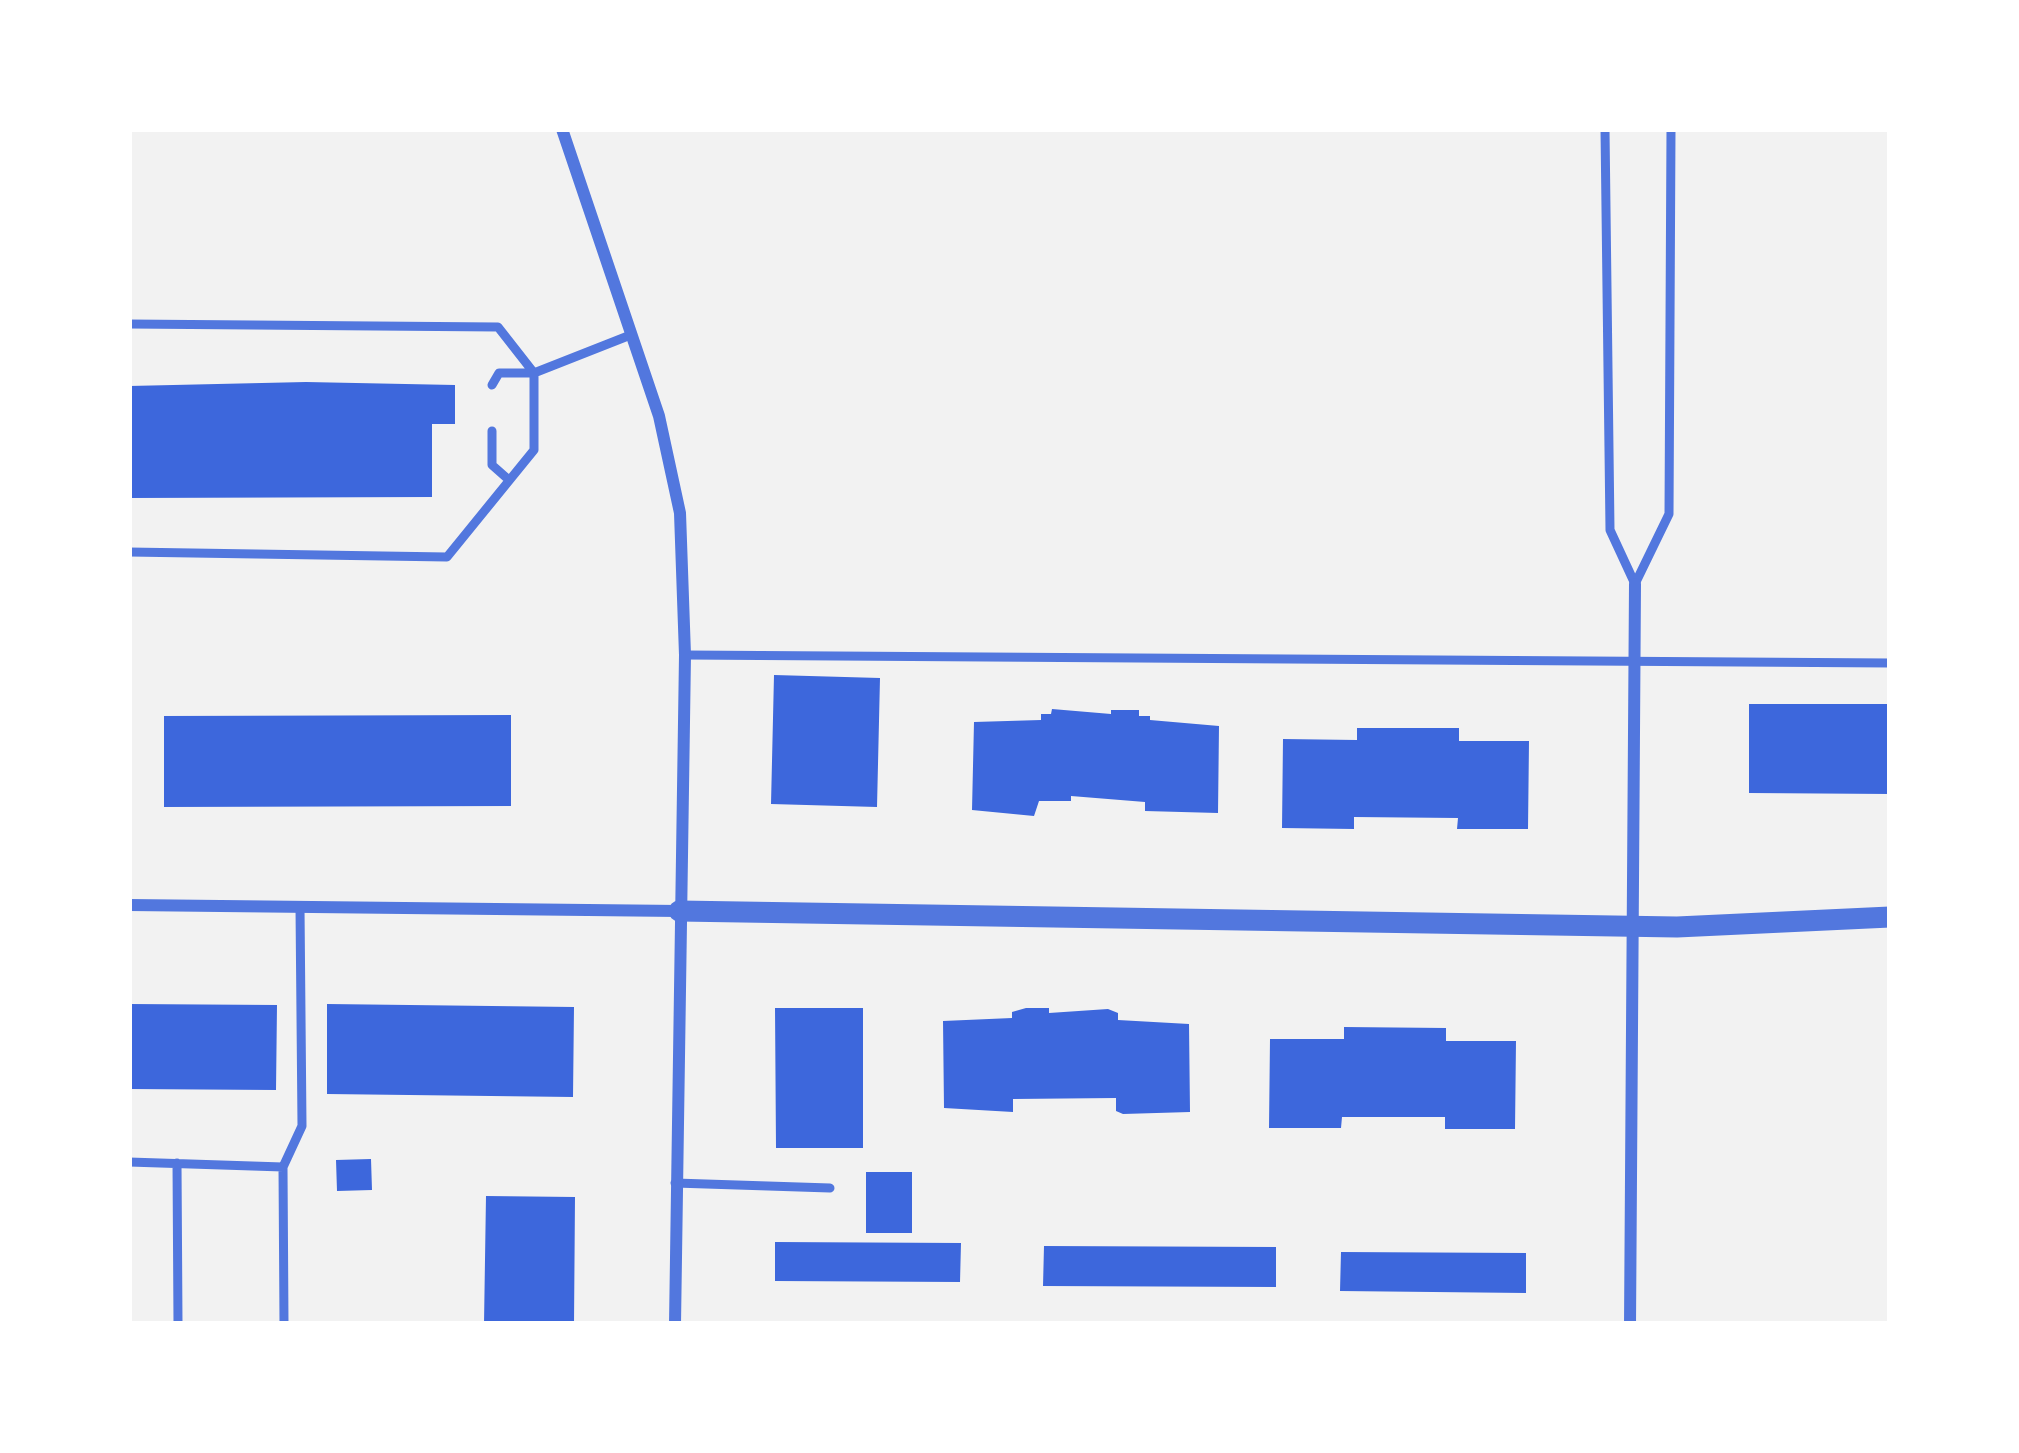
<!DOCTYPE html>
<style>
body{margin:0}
#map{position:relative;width:2019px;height:1453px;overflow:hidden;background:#f2f2f2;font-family:Roboto,sans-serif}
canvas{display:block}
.frame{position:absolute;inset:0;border:132px solid #fff;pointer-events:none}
</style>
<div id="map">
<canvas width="2019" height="1453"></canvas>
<div class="frame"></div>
</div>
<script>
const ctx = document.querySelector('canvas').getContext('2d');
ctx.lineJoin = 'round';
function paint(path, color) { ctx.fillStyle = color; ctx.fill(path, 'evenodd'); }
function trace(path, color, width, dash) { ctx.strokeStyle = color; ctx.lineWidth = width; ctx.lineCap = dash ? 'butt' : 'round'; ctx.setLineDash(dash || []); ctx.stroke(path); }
const building = new Path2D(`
 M 306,382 L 455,385 L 455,424 L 432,424 L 432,497 L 129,498 L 129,386 Z
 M 774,675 L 880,678 L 877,807 L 771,804 Z
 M 1749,704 L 1890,704 L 1890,794 L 1749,793 Z
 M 1052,709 L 1111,714 L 1111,710 L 1139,710 L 1139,716 L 1150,716 L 1150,720 L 1219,726 L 1218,813 L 1145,811 L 1145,802 L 1071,796 L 1071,801 L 1039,801 L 1034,816 L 972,810 L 974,722 L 1041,720 L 1041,714 L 1051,714 Z
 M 511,715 L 511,806 L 164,807 L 164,716 Z
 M 1357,728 L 1459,728 L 1459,741 L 1529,741 L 1528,829 L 1457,829 L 1458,818 L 1354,817 L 1354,829 L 1282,828 L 1283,739 L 1357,740 Z
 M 129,1004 L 277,1005 L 276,1090 L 129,1089 Z
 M 327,1004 L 574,1007 L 573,1097 L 327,1094 Z
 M 775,1008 L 863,1008 L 863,1148 L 776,1148 Z
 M 1026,1008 L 1049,1008 L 1049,1013 L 1108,1009 L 1118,1013 L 1118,1020 L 1189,1024 L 1190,1112 L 1123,1114 L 1116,1111 L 1116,1098 L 1013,1099 L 1013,1112 L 944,1108 L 943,1021 L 1012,1018 L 1012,1012 Z
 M 1344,1027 L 1446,1028 L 1446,1041 L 1516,1041 L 1515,1129 L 1445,1129 L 1445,1117 L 1342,1117 L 1341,1128 L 1269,1128 L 1270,1039 L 1344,1039 Z
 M 371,1159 L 372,1190 L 337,1191 L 336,1160 Z
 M 866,1172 L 912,1172 L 912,1233 L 866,1233 Z
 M 486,1196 L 575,1197 L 574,1324 L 484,1324 Z
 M 775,1242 L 961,1243 L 960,1282 L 775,1281 Z
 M 1044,1246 L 1276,1247 L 1276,1287 L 1043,1286 Z
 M 1341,1252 L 1526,1253 L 1526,1293 L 1340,1291 Z`);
const service = new Path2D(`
 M 1605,129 L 1610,530 L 1635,584
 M 129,324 L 498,327 L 534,373 L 534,450 L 447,557 L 129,552
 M 492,385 L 499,373 L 534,373 L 628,336
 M 492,431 L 492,465 L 509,480
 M 1635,584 L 1669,514 L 1671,129
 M 685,655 L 1890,663
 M 129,1162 L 283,1167
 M 177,1163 L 178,1324
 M 675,1183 L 830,1188
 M 284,1324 L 283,1167 L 302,1126 L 300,907`);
const minor = new Path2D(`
 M 562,129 L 659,416 L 680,513 L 685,655 L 675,1324
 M 129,905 L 679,911
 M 1630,1324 L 1635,584`);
const tertiary = new Path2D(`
 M 679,911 L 1677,927 L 1890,917`);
paint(building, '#3d67dc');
trace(service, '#5277de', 9);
trace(minor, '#5277de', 12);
trace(tertiary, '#5277de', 21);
</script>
